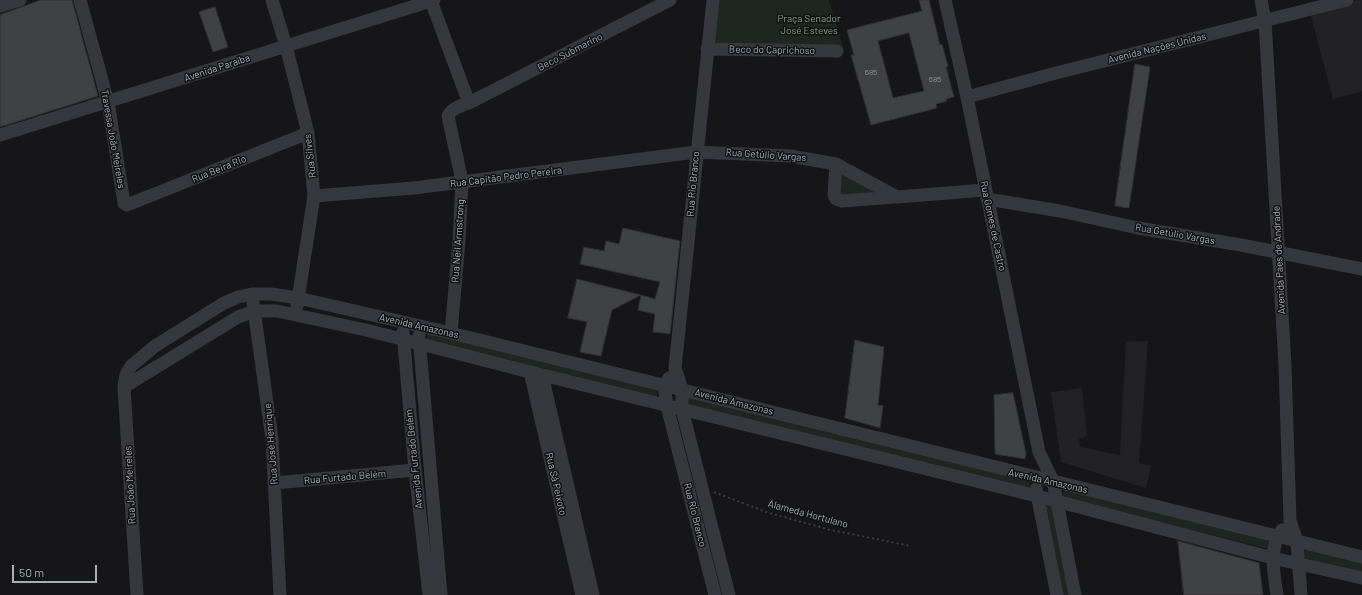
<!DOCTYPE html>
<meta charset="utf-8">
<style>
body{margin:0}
#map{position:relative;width:1362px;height:595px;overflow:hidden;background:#161618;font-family:Barlow,sans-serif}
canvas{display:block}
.scale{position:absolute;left:12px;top:565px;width:85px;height:18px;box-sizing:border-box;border:2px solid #a8adb8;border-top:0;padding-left:5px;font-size:12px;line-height:14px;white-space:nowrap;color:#a8adb8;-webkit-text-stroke:3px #111113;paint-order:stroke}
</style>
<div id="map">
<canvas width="1362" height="595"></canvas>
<div class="scale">50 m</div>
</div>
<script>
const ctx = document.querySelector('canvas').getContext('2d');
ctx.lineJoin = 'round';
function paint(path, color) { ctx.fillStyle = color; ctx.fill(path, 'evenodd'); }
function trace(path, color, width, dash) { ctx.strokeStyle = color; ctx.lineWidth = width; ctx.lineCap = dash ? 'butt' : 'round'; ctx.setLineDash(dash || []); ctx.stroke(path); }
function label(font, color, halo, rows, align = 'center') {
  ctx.font = font + ' Barlow,sans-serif'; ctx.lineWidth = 3; ctx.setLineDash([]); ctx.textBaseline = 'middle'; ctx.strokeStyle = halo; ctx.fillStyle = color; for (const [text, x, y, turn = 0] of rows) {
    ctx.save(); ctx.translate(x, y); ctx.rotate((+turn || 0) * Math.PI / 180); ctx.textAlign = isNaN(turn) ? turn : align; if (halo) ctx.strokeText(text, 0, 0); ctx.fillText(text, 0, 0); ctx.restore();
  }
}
const built = new Path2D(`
 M 1357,0 L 1362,0 L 1362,91 L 1333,99 L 1310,13 Z
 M 1148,341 L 1139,463 L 1151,466 L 1146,488 L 1061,462 L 1051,392 L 1082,388 L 1087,436 L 1079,439 L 1080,447 L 1120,455 L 1126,342 Z`);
const green = new Path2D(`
 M 716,0 L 829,0 L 844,50 L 752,48 L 711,50 Z
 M 837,166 L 875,192 L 837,201 Z
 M 427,331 L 656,388 L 657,398 L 427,342 Z
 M 688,395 L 1030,482 L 1028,491 L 688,406 Z
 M 1064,489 L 1270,540 L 1269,549 L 1062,498 Z
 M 1038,497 L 1055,502 L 1073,595 L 1058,595 Z
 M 1307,548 L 1362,562 L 1362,572 L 1303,558 Z`);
const building = new Path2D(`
 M 41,0 L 72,0 L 98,96 L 0,127 L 0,15 Z
 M 919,0 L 929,0 L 940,45 L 942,44 L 948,66 L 946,67 L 954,97 L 946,99 L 947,101 L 936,104 L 937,108 L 871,125 L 851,55 L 854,55 L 847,30 L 922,11 ZM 909,33 L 924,91 L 893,98 L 878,41 Z
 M 215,7 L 228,47 L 213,52 L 199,12 Z
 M 1135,64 L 1150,67 L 1129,208 L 1115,206 Z
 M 623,228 L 680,241 L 670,334 L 653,332 L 655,314 L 638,310 L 641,295 L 655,299 L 660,282 L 580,264 L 584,247 L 604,251 L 606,241 L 619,244 Z
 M 577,279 L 641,295 L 612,310 L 601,356 L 580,352 L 587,322 L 568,318 Z
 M 855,340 L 884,347 L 878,405 L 883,406 L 880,428 L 845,418 Z
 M 1013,393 L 1026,454 L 1025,459 L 995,454 L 994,395 Z
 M 1178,541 L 1259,563 L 1263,595 L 1184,595 Z`);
const path = new Path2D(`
 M 714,492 L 769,513 L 831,530 L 911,546`);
const minor = new Path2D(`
 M 80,0 L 108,102 L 124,203 L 127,205 L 308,133
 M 272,0 L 286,46 L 308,133 L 314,196 L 297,306
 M 713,0 L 675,368 L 682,389 L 682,409 L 729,595
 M 945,0 L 967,97 L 1039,452 L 1053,481 L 1075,595
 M 1261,0 L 1265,21 L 1285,365 L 1290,521 L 1297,541 L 1301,595
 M 431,1 L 469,103
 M 0,6 L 20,0
 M 707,49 L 837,51
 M 967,97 L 1056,73 L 1347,0
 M 0,135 L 434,0
 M 836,164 L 834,195 L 836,199 L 842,201 L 895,197
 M 314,196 L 414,188 L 696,152 L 790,156 L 836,164 L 897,197 L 985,190
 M 987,199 L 1060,211 L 1138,228 L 1241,245 L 1362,269
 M 253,302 L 272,439 L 280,595
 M 403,332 L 415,470 L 429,595
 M 451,333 L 459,241 L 462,181 L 448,116 C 452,108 460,106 469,103 L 670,0
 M 419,336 L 441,595
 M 530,372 L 582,595
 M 542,375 L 593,595
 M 669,378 L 664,385 L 667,406 L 715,595
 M 124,387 L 238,317 L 255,311 L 277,311 L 366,330 L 530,372 L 1037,496 L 1273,558 L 1362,578
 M 275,483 L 415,470
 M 1036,489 L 1057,595
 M 137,595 L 124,387 L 126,375 L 131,366 L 155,346 L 224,303 L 238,297 L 252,294 L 271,294 L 298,298 L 451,333 L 1362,557
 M 1277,595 C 1274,574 1268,548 1282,530`);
const numberNames = [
 ["685",871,72],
 ["685",935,79]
];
const parkNames = [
 ["Praça Senador",809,19],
 ["José Esteves",809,31]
];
const streetNames = [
 ["Avenida Nações Unidas",1157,48,-14],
 ["Beco do Caprichoso",772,50,1],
 ["Beco Submarino",570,52,-27],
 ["Avenida Paraíba",217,68,-18],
 ["Travessa João Meireles",113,139,80],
 ["Rua Getúlio Vargas",766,155,4],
 ["Rua Silves",310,156,-97],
 ["Rua Beira Rio",219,169,-22],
 ["Rua Capitão Pedro Pereira",506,177,-7],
 ["Rua Rio Branco",693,184,-85],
 ["Rua Gomes de Castro",993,226,78],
 ["Rua Getúlio Vargas",1175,234,10],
 ["Rua Neil Armstrong",458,241,-86],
 ["Avenida Paes de Andrade",1279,260,-93],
 ["Avenida Amazonas",419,326,13],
 ["Avenida Amazonas",734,402,14],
 ["Rua José Henrique",271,444,-95],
 ["Avenida Furtado Belém",414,459,-96],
 ["Rua Furtado Belém",345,477,-5],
 ["Avenida Amazonas",1048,481,13],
 ["Rua Sá Peixoto",556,484,77],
 ["Rua João Meireles",130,485,-93],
 ["Alameda Hortulano",808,514,15],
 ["Rua Rio Branco",695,515,76]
];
paint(built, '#222225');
paint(green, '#1e261f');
paint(building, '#404145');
trace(building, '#303034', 1);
trace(path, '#3d3f44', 2, [2, 3]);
trace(minor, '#37383d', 13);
label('8px', '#8e929b', null, numberNames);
label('10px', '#7fa381', '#111113', parkNames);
label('10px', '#a8adb8', '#111113', streetNames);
</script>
